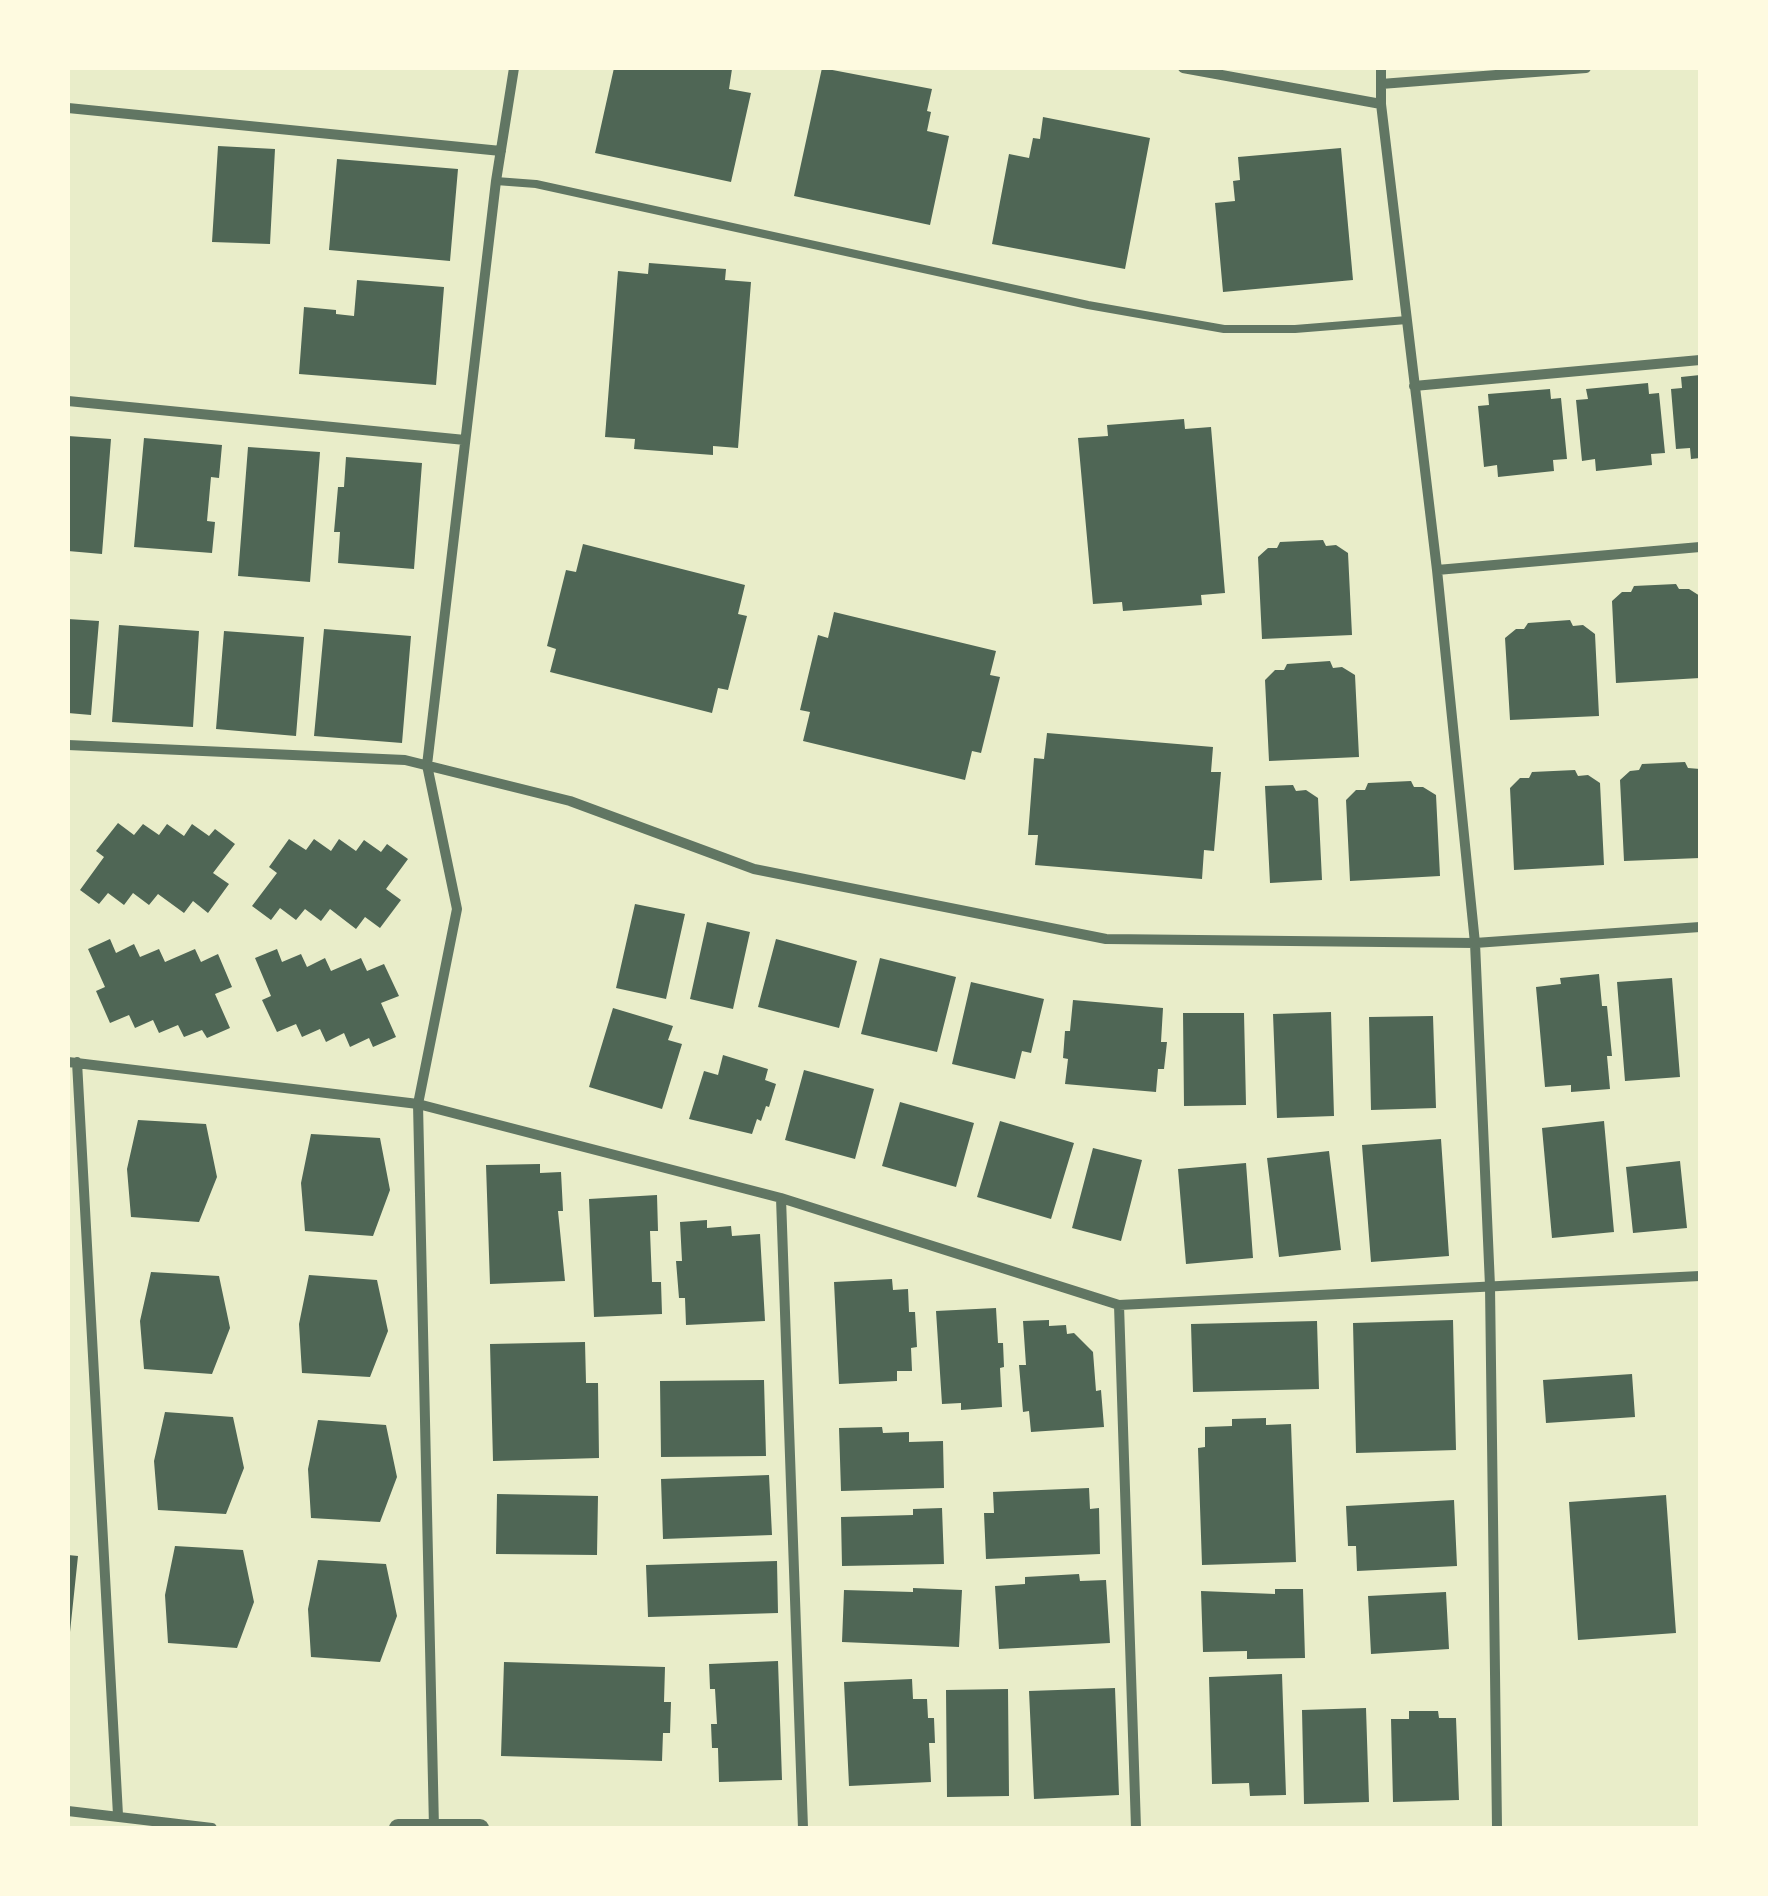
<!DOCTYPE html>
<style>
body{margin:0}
#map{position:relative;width:1768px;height:1896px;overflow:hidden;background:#e9edc9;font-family:Barlow,sans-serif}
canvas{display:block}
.frame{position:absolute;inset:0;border:70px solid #fefae0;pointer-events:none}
</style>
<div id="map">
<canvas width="1768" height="1896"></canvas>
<div class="frame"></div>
</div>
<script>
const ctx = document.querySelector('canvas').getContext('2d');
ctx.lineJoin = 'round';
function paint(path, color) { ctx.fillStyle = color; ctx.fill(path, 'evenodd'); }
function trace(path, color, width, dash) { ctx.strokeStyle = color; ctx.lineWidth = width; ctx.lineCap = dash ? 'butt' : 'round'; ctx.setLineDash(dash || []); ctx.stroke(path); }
const building = new Path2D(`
 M 614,68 L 732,69 L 729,89 L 751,93 L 731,182 L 595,153 Z
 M 822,68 L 932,89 L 927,111 L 931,112 L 927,131 L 949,136 L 930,225 L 794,196 Z
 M 1043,117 L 1150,138 L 1125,269 L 992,244 L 1009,154 L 1029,158 L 1033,138 L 1040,139 Z
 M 218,146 L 275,149 L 270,244 L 212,242 Z
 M 1341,148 L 1353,280 L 1223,292 L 1215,203 L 1235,201 L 1233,181 L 1240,180 L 1238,157 Z
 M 337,159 L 458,169 L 450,261 L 329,250 Z
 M 649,263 L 726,269 L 725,280 L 751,282 L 738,448 L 713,446 L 713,455 L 634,449 L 635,439 L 605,437 L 618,271 L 648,274 Z
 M 357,280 L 444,287 L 436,385 L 299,374 L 304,307 L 336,310 L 336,314 L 354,316 Z
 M 1700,375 L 1700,458 L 1691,459 L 1690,448 L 1676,449 L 1671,389 L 1682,388 L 1681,377 Z
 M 1648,383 L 1649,394 L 1659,393 L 1665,453 L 1651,454 L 1652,465 L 1596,471 L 1595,459 L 1582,461 L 1576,400 L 1588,399 L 1586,389 Z
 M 1550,389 L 1551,399 L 1561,398 L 1567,459 L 1553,460 L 1554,471 L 1498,477 L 1497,465 L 1484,467 L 1478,406 L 1489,405 L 1488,394 Z
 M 1184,419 L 1185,429 L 1211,427 L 1225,593 L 1201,595 L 1202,605 L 1123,611 L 1122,602 L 1093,604 L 1078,438 L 1108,436 L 1107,425 Z
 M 68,436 L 111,439 L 102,554 L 68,551 Z
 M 144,438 L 222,445 L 219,478 L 211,477 L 207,521 L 215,522 L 212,553 L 134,547 Z
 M 248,447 L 320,452 L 310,582 L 238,576 Z
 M 346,457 L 422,463 L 414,569 L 338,563 L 340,532 L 334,532 L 338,487 L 344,487 Z
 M 1323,540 L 1326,546 L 1336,545 L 1348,553 L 1352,635 L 1262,639 L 1258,557 L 1268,548 L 1277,548 L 1280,542 Z
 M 583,544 L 745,585 L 738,614 L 747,616 L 728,690 L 718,688 L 712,713 L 550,672 L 556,649 L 547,646 L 566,570 L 576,572 Z
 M 1676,584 L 1679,589 L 1689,589 L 1700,596 L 1700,678 L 1616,683 L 1612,601 L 1622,592 L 1631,592 L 1634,586 Z
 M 834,612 L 996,651 L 990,675 L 1000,677 L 981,753 L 972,751 L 965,780 L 803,741 L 810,712 L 800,710 L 818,635 L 828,638 Z
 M 68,619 L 99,621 L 91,715 L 68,713 Z
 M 1570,620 L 1573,626 L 1583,625 L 1595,634 L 1599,716 L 1510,720 L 1505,638 L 1516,629 L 1524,629 L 1528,623 Z
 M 119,625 L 199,631 L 193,727 L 112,722 Z
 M 324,629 L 411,636 L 402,743 L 314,736 Z
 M 224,631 L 304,637 L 296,736 L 216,729 Z
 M 1330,661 L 1333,668 L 1342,667 L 1355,675 L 1359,757 L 1269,761 L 1265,680 L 1275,670 L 1284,670 L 1287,664 Z
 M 1047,733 L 1213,747 L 1211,772 L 1221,772 L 1214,851 L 1204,850 L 1202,879 L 1035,865 L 1038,835 L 1028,835 L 1034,758 L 1044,759 Z
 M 1685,762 L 1688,768 L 1700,769 L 1700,858 L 1624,861 L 1620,780 L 1630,771 L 1639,770 L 1642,764 Z
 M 1575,770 L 1578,776 L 1588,775 L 1600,783 L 1604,865 L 1514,870 L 1510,788 L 1520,778 L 1529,778 L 1532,772 Z
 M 1411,781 L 1414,787 L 1423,787 L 1436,795 L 1440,876 L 1350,881 L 1346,800 L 1356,790 L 1365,790 L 1368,783 Z
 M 1293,785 L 1296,791 L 1306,790 L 1318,798 L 1322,880 L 1270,883 L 1265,786 Z
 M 118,823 L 134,835 L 143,824 L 159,835 L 167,824 L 184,836 L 192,824 L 209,836 L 215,829 L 235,844 L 213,873 L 229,884 L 208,913 L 193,901 L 184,913 L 158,894 L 149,905 L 133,893 L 124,905 L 108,893 L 99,904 L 80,890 L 104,857 L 96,851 Z
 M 289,839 L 306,850 L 314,839 L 331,851 L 339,839 L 356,851 L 364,840 L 381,852 L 387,844 L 408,859 L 386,889 L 401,900 L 380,928 L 365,917 L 356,929 L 330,909 L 321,921 L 305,909 L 296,920 L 280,908 L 271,920 L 252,906 L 277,873 L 269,867 Z
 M 635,904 L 685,914 L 666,999 L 616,988 Z
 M 707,922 L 750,932 L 733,1009 L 690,999 Z
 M 110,939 L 116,953 L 134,944 L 140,957 L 159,949 L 165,962 L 195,949 L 201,962 L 218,954 L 232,987 L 215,994 L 230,1028 L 207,1038 L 202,1030 L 184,1037 L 178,1025 L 159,1033 L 153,1020 L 135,1028 L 129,1015 L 110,1023 L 96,991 L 105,987 L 88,949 Z
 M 776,939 L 857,961 L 839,1028 L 758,1007 Z
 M 277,949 L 282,962 L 301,954 L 307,967 L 325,958 L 331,971 L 361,958 L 367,971 L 384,964 L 399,996 L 381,1003 L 396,1037 L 373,1047 L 369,1038 L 350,1047 L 344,1033 L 326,1042 L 320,1029 L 302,1037 L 296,1024 L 277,1032 L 262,1000 L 271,996 L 255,958 Z
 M 880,958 L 956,977 L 937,1052 L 861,1034 Z
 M 1599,974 L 1602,1006 L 1607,1006 L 1612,1056 L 1607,1056 L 1610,1089 L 1571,1092 L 1571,1085 L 1545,1087 L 1536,987 L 1561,984 L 1560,978 Z
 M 1672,978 L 1680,1077 L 1625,1081 L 1617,982 Z
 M 971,982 L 1044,999 L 1031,1053 L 1022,1051 L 1015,1079 L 952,1064 Z
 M 1073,1000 L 1163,1008 L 1161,1042 L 1167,1042 L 1164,1069 L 1158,1069 L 1156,1092 L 1065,1084 L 1068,1059 L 1063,1058 L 1065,1031 L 1070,1031 Z
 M 613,1008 L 673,1026 L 668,1040 L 682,1044 L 662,1109 L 589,1087 Z
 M 1331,1012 L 1334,1116 L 1277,1118 L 1273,1014 Z
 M 1183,1013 L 1244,1013 L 1246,1105 L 1184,1106 Z
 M 1433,1016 L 1436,1108 L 1371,1110 L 1369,1017 Z
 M 723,1055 L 768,1069 L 765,1080 L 776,1084 L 769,1107 L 766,1106 L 761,1121 L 757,1119 L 752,1134 L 689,1119 L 704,1071 L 718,1075 Z
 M 804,1070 L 874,1089 L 855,1159 L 785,1140 Z
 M 900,1102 L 974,1123 L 956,1187 L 882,1166 Z
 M 138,1120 L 206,1124 L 217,1177 L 199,1222 L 131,1217 L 127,1169 Z
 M 1000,1121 L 1074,1143 L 1051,1219 L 977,1197 Z
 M 1604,1121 L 1614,1232 L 1552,1238 L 1542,1128 Z
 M 311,1134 L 380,1138 L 390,1190 L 373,1236 L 305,1231 L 301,1183 Z
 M 1441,1139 L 1449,1256 L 1371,1262 L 1362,1145 Z
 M 1093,1148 L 1142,1160 L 1121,1241 L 1072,1228 Z
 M 1329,1151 L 1341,1250 L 1279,1257 L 1267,1158 Z
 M 1680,1161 L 1687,1228 L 1633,1233 L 1626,1167 Z
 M 1246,1163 L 1253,1258 L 1186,1264 L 1178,1169 Z
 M 540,1164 L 540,1173 L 561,1172 L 563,1211 L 558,1211 L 565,1281 L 490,1284 L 486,1165 Z
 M 657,1195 L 658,1231 L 650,1231 L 652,1282 L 661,1282 L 662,1314 L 594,1317 L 589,1199 Z
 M 707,1220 L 707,1228 L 731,1226 L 732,1236 L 760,1234 L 765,1321 L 686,1325 L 685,1298 L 679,1298 L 676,1261 L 682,1261 L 680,1222 Z
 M 151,1272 L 219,1276 L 230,1328 L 212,1374 L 144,1369 L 140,1321 Z
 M 309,1275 L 377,1280 L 388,1331 L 370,1377 L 302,1373 L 299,1324 Z
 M 892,1279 L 893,1290 L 908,1289 L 909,1312 L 915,1312 L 917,1347 L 911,1348 L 912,1371 L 897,1371 L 897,1381 L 839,1384 L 834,1282 Z
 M 996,1308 L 998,1343 L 1003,1343 L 1004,1367 L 1000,1368 L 1002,1407 L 961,1410 L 961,1403 L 942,1404 L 936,1311 Z
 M 1049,1320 L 1049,1326 L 1066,1325 L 1067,1334 L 1074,1333 L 1093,1352 L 1096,1391 L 1101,1390 L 1104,1427 L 1031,1432 L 1029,1411 L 1023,1412 L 1019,1365 L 1026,1365 L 1023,1321 Z
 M 1453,1320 L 1456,1450 L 1356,1453 L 1353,1323 Z
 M 1317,1321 L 1319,1389 L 1193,1392 L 1191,1324 Z
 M 585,1342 L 586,1383 L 598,1383 L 599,1458 L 493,1461 L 490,1344 Z
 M 1632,1374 L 1635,1417 L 1546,1423 L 1543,1380 Z
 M 764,1380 L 766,1456 L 661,1457 L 660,1381 Z
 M 165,1412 L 233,1417 L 244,1468 L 226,1514 L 158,1510 L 154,1461 Z
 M 1266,1418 L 1266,1425 L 1291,1424 L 1296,1562 L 1202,1565 L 1198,1448 L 1205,1447 L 1205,1427 L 1232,1426 L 1232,1419 Z
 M 318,1420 L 386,1425 L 397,1477 L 380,1522 L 311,1518 L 308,1469 Z
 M 882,1427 L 883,1433 L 909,1432 L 909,1442 L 943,1441 L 944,1488 L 841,1491 L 839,1428 Z
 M 769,1475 L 772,1535 L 663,1539 L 661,1479 Z
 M 1089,1488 L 1090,1509 L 1099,1508 L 1100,1554 L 986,1559 L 984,1513 L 994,1513 L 993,1492 Z
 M 497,1494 L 598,1496 L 597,1555 L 496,1554 Z
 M 1666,1495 L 1676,1633 L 1578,1640 L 1569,1502 Z
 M 1454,1500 L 1457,1566 L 1357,1571 L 1356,1546 L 1348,1546 L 1346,1506 Z
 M 942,1508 L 944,1564 L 842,1566 L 841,1517 L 913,1515 L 913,1509 Z
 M 175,1546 L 243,1550 L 254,1602 L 237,1648 L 168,1643 L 165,1595 Z
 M 68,1555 L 78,1556 L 70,1632 L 68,1632 Z
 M 318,1560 L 386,1564 L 397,1616 L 380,1662 L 311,1657 L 308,1609 Z
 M 777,1561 L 778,1613 L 648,1617 L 646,1565 Z
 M 1079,1574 L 1080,1581 L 1106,1580 L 1110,1643 L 999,1649 L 995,1586 L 1025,1584 L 1025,1577 Z
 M 913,1588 L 962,1590 L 959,1647 L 842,1642 L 844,1590 L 913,1592 Z
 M 1275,1589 L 1303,1589 L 1305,1658 L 1247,1659 L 1247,1651 L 1203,1652 L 1201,1591 L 1275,1594 Z
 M 1446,1592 L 1449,1649 L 1371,1654 L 1368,1596 Z
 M 778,1661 L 782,1780 L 719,1782 L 718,1748 L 712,1748 L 711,1724 L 717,1724 L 715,1689 L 710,1689 L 709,1664 Z
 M 504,1662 L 665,1667 L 664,1702 L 671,1702 L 670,1733 L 663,1733 L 662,1761 L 501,1756 Z
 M 1282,1674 L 1286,1795 L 1250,1796 L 1249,1783 L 1212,1784 L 1209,1677 Z
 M 912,1679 L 913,1699 L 927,1699 L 928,1718 L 934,1718 L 935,1743 L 929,1743 L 931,1782 L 849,1786 L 844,1682 Z
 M 1115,1688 L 1119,1795 L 1034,1799 L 1029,1691 Z
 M 1008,1689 L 1009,1796 L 947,1797 L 946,1690 Z
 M 1366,1708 L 1369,1802 L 1304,1804 L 1302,1710 Z
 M 1409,1711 L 1438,1711 L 1439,1718 L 1456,1718 L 1459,1800 L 1393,1802 L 1391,1719 L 1409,1719 Z`);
const service = new Path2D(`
 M 496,181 L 536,184 L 1088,305 L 1224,329 L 1295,329 L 1407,320`);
const minor = new Path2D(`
 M 1183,68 L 1381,104
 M 1381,68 L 1381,104 L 1437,570 L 1475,943 L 1490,1286 L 1497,1828
 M 1381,84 L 1586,68
 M 68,108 L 501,151
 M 1414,386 L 1700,360
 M 68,401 L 465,440
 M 1437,570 L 1700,547
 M 68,745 L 405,760 L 570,801 L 754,869 L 1106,939 L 1475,943 L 1700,927
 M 68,1062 L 418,1104 L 781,1198 L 1119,1305 L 1700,1276
 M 77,1062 L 118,1815
 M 781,1198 L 803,1828
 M 1119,1305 L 1136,1828
 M 68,1811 L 212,1828
 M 434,1828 L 418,1104 L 457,909 L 427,765 L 496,181 L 514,68`);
const tertiary = new Path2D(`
 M 398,1828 L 480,1828`);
paint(building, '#4f6655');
trace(service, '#617663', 8);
trace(minor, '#617663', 10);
trace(tertiary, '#617663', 18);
</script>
